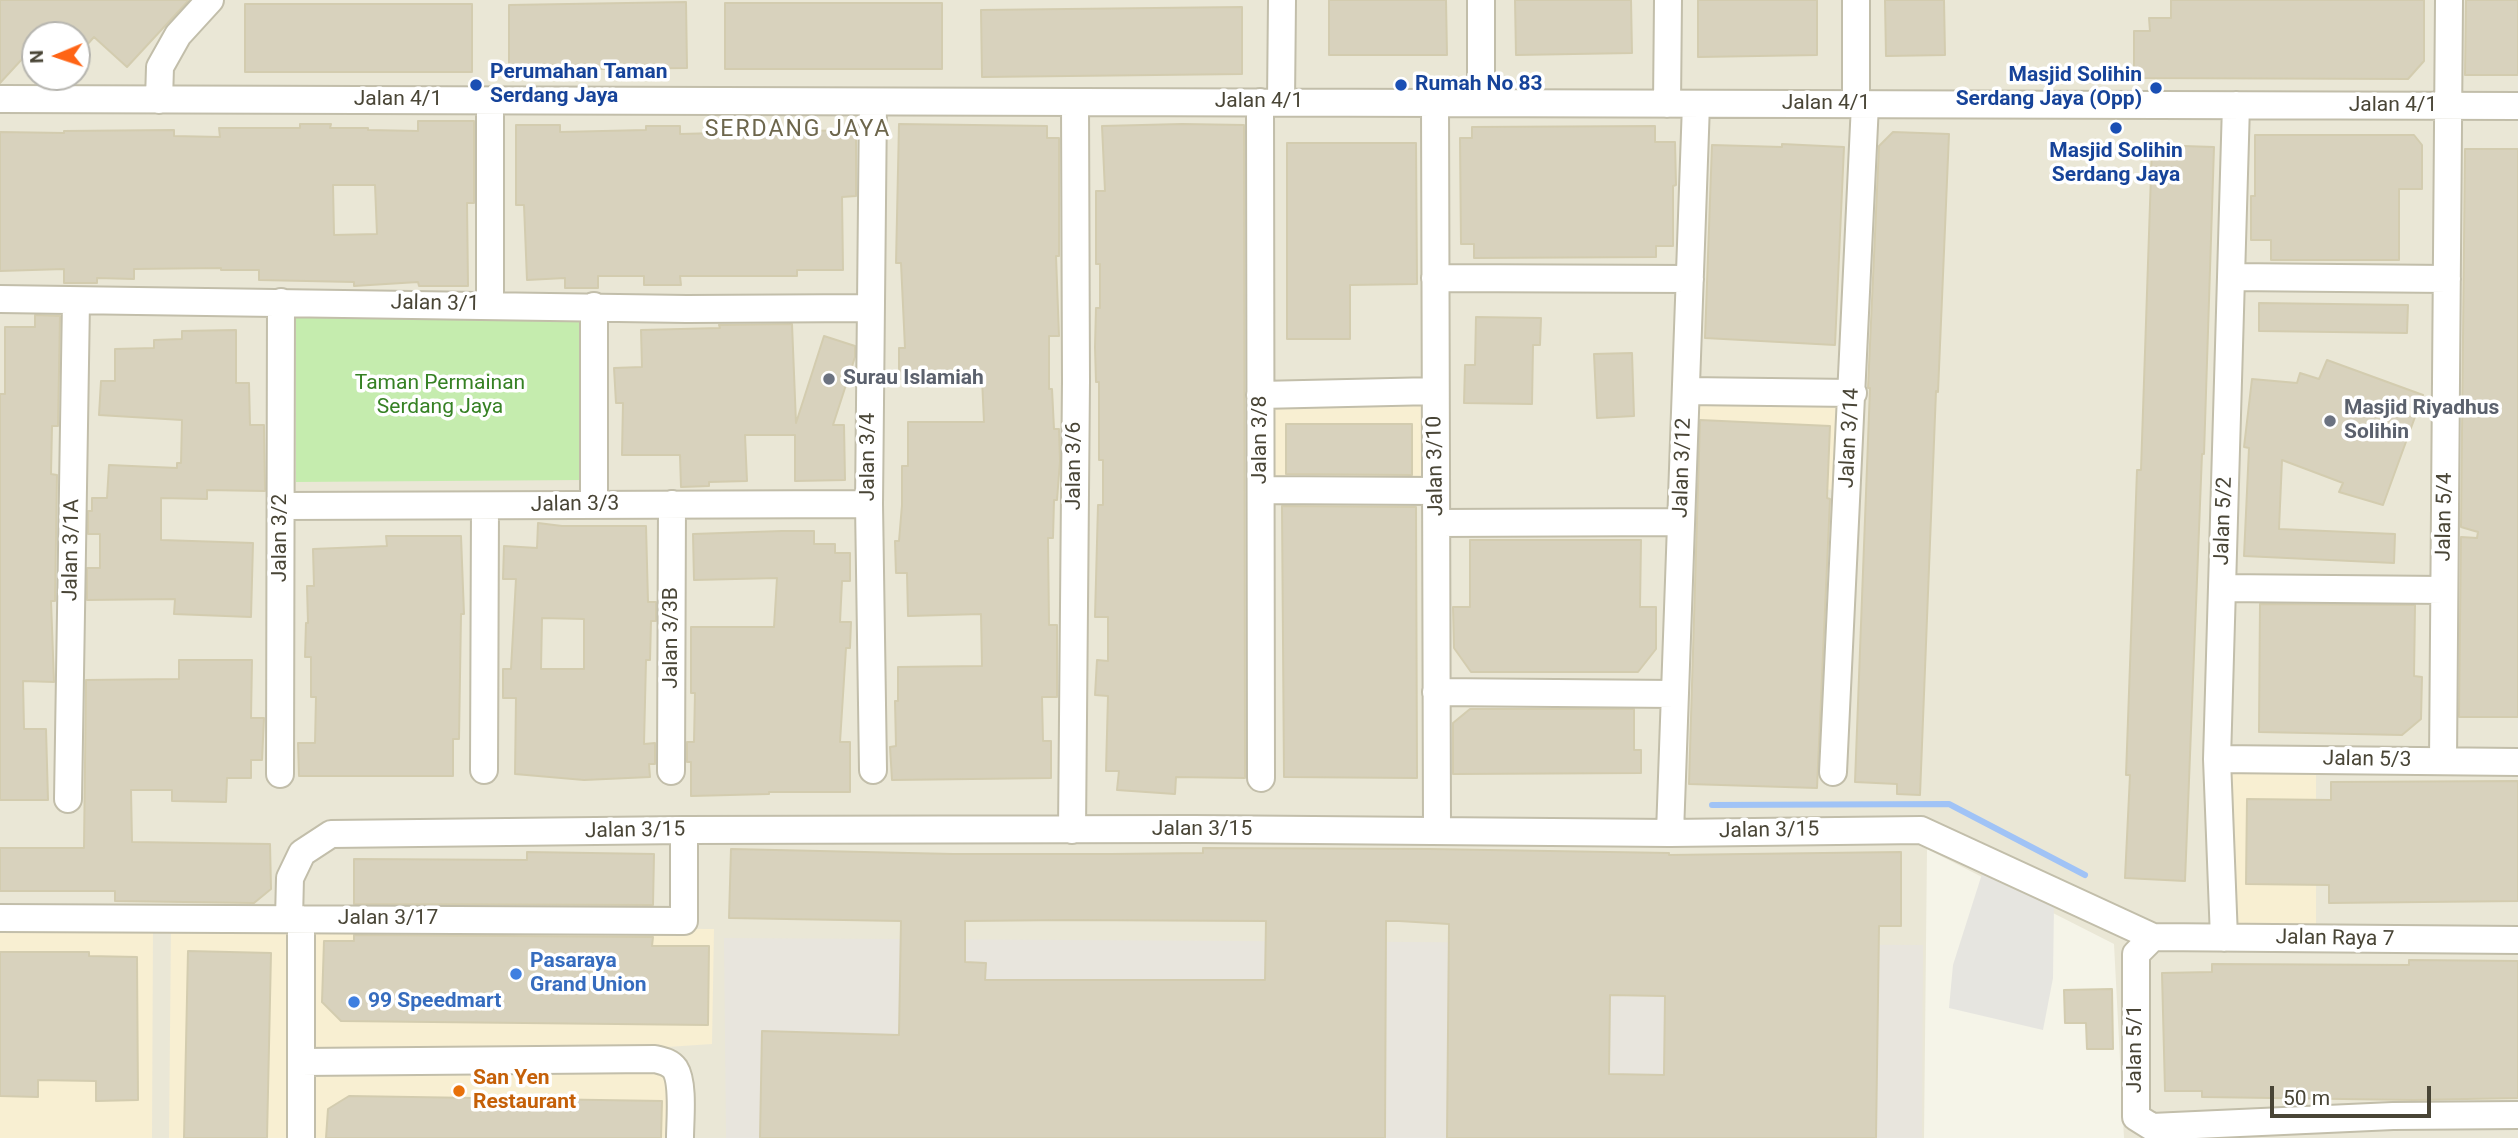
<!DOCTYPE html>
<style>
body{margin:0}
#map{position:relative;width:2518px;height:1138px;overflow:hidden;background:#f5f4e8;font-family:Roboto,sans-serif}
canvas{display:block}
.north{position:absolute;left:21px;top:21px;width:70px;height:70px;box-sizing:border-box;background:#fff;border:2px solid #b6b5af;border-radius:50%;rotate:268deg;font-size:19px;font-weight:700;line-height:28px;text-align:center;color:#494536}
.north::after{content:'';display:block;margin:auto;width:24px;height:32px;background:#ff6415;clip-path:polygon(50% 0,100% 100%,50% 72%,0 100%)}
.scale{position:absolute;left:2270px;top:1086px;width:161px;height:32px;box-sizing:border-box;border:4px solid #494536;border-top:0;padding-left:9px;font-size:21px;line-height:24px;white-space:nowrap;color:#494536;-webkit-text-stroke:5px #fff;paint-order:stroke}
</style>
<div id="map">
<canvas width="2518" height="1138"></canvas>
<div class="north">N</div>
<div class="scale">50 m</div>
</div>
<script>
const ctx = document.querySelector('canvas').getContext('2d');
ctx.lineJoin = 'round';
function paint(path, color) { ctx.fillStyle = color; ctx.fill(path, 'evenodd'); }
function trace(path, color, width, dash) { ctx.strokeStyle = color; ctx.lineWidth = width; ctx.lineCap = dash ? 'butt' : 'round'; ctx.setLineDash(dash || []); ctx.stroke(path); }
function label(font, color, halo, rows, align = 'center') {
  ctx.font = font + ' Roboto,sans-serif'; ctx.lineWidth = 7; ctx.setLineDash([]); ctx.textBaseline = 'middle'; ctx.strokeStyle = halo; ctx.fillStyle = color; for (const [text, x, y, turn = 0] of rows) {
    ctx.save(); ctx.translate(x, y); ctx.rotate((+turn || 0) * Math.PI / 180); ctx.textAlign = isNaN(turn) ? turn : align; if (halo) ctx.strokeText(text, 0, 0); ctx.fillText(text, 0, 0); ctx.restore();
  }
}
const residential = new Path2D(`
 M 0,0 L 2518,0 L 2518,1138 L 2124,1138 L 2114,944 L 1927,849 L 1924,1138 L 0,1138 ZM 35,35 L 77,35 L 77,77 L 35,77 Z`);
const commercial = new Path2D(`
 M 1693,398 L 1843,401 L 1839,490 L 1690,484 Z
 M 1427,399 L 1427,484 L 1268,483 L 1268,404 Z
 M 2226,768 L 2316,769 L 2316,930 L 2231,929 Z
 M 0,926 L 153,927 L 152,1138 L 0,1138 Z
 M 171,927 L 714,929 L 712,1044 L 667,1047 L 668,1138 L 169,1138 Z`);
const industrial = new Path2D(`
 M 724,938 L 1923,945 L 1922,1138 L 726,1138 Z`);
const green = new Path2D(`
 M 296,310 L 583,311 L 584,480 L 296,482 Z`);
const parking = new Path2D(`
 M 1982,874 L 2054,903 L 2053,978 L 2043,1030 L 1949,1008 L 1953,965 Z`);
const stream = new Path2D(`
 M 1712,805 L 1949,804 L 2085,875`);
const building = new Path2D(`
 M 0,0 L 189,0 L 127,67 L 94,37 L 77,56 L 77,35 L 35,35 L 35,45 L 0,83 Z
 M 1329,0 L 1446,0 L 1447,55 L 1329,55 Z
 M 1515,0 L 1631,0 L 1632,53 L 1516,55 Z
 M 1698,0 L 1817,0 L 1817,55 L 1698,57 Z
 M 1885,0 L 1944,0 L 1945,55 L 1886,56 Z
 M 2171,0 L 2424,0 L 2424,61 L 2408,79 L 2134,78 L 2134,31 L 2150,31 L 2149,18 L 2171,18 Z
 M 2466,0 L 2518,0 L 2518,75 L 2465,75 Z
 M 686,2 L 687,68 L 509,70 L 509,5 Z
 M 725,3 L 942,3 L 942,69 L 725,69 Z
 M 245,4 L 472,4 L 472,72 L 245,72 Z
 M 1242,7 L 1242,74 L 982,77 L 981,10 Z
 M 418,121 L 474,121 L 474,203 L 467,203 L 468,286 L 419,286 L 418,282 L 354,286 L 354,282 L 259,280 L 259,270 L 221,270 L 221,268 L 134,269 L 134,279 L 97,278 L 97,283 L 64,283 L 64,269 L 0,271 L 0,132 L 64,133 L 64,131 L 174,130 L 174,136 L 220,137 L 219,128 L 300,128 L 300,124 L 331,124 L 330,128 L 368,128 L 368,130 L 418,131 ZM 333,185 L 375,185 L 377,234 L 334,235 Z
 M 899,124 L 1047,126 L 1047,138 L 1059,138 L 1059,256 L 1056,256 L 1059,336 L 1049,336 L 1049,389 L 1052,389 L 1054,429 L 1059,429 L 1060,461 L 1057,500 L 1054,500 L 1053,538 L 1048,538 L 1049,625 L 1057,625 L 1057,697 L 1042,697 L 1043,741 L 1051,741 L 1051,778 L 892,780 L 890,747 L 896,746 L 895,701 L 898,701 L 898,667 L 982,666 L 981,614 L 908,616 L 907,573 L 896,573 L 895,541 L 899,541 L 902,505 L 902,466 L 908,466 L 908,422 L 984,422 L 982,379 L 899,379 L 899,348 L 905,348 L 901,263 L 896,263 Z
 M 1182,124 L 1244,125 L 1245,778 L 1176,777 L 1175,794 L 1117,790 L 1119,771 L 1106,771 L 1108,696 L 1095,695 L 1097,660 L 1108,661 L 1108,617 L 1095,617 L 1098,505 L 1103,505 L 1103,460 L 1099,460 L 1099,382 L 1096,382 L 1095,347 L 1096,308 L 1100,308 L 1100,264 L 1096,264 L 1096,191 L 1105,191 L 1102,126 Z
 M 516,125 L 560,125 L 560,132 L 646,130 L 646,126 L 680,126 L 680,134 L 718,133 L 718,135 L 806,135 L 805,131 L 856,130 L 856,196 L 842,197 L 843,270 L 797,270 L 797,276 L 680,276 L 681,285 L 644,285 L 644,276 L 598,276 L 598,288 L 565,288 L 565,278 L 527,280 L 524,205 L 516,205 Z
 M 1655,126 L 1655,142 L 1675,142 L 1676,185 L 1673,186 L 1673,246 L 1656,246 L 1656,257 L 1474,258 L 1474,244 L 1461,244 L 1460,138 L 1472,138 L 1472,127 Z
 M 1893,132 L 1949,134 L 1938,392 L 1936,391 L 1920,795 L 1897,794 L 1897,784 L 1855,782 L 1870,388 L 1868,388 L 1879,146 Z
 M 2255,135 L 2414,135 L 2422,145 L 2422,189 L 2399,189 L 2399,260 L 2271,260 L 2271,240 L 2251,240 L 2251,196 L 2255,196 Z
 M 1287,143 L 1416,143 L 1417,284 L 1350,285 L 1350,339 L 1287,339 Z
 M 1782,144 L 1844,147 L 1835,345 L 1705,338 L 1712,145 L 1782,147 Z
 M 2152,145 L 2214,147 L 2204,454 L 2202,454 L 2185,881 L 2125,878 L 2130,775 L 2126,775 L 2134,554 L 2137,470 L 2141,470 Z
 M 2465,149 L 2518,149 L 2518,717 L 2459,717 L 2461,537 L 2477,538 L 2478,532 L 2461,527 Z
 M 2259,303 L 2408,305 L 2407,333 L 2259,331 Z
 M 35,315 L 60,316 L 58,426 L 52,426 L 51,474 L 57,475 L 55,601 L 51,601 L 54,682 L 23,681 L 24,729 L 46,729 L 48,800 L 0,800 L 0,394 L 5,394 L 5,327 L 35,327 Z
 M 1476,317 L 1541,318 L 1540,345 L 1533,345 L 1532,404 L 1464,403 L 1465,365 L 1475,365 Z
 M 792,324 L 796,423 L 824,336 L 855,346 L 855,357 L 833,425 L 844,425 L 845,480 L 795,481 L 795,435 L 745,435 L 747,481 L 709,482 L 709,486 L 681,487 L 680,455 L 622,455 L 623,403 L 616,403 L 614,368 L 642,367 L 641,330 L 720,328 L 719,325 Z
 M 236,330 L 236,383 L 249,383 L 250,425 L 264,425 L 265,491 L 207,490 L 207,499 L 161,498 L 161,540 L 253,543 L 251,617 L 174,614 L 175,599 L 87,600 L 87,568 L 100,568 L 100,534 L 88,534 L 88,511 L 92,511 L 92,498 L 107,498 L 109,465 L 177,468 L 177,463 L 181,463 L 182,420 L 99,415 L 101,381 L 115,381 L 115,349 L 154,348 L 154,340 L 182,339 L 182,331 Z
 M 1632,353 L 1634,416 L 1597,418 L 1594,354 Z
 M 2327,360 L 2423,395 L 2383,505 L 2339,492 L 2343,483 L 2282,460 L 2279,529 L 2395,534 L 2394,563 L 2244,556 L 2249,448 L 2244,447 L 2252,379 L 2297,383 L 2300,373 L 2319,379 Z
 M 1700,420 L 1830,426 L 1827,498 L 1830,499 L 1817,788 L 1689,784 Z
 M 1286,424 L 1412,424 L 1412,475 L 1286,474 Z
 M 1282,506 L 1416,507 L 1417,778 L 1284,777 Z
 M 538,523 L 562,526 L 646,526 L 648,602 L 656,602 L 656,621 L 651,621 L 650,660 L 646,660 L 644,744 L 655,743 L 655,764 L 649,764 L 650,777 L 584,780 L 515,774 L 516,698 L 503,698 L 503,669 L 511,669 L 516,579 L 503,579 L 504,546 L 537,548 ZM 542,618 L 584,619 L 584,669 L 541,669 Z
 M 782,531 L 814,531 L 814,544 L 835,544 L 835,553 L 850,553 L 850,581 L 842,581 L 840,622 L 851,622 L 850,648 L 846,648 L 840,742 L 850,742 L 850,792 L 769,792 L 769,794 L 691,796 L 691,762 L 687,762 L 687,742 L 694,742 L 695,693 L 691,693 L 691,627 L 774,627 L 777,578 L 694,580 L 693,534 Z
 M 386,536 L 461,536 L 464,614 L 461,614 L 459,739 L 453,739 L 453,776 L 299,776 L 298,743 L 315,743 L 316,697 L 311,697 L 311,657 L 305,657 L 306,623 L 308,623 L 307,586 L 314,586 L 313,549 L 387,546 Z
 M 1470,540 L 1641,540 L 1640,607 L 1656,607 L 1656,649 L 1638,672 L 1471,672 L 1454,648 L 1453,607 L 1470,607 Z
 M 2260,604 L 2415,605 L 2414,676 L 2422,677 L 2421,719 L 2402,735 L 2259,732 Z
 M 179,660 L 252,660 L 251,718 L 264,718 L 262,760 L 251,760 L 251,778 L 227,778 L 226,802 L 172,801 L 172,790 L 131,790 L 132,842 L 270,844 L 271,889 L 254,903 L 115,901 L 115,891 L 0,891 L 0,848 L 84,848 L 86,680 L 179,679 Z
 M 1470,709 L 1634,709 L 1634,750 L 1641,750 L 1641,773 L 1453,774 L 1453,723 Z
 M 2518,781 L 2518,901 L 2329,903 L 2329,885 L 2246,884 L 2247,799 L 2331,800 L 2331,782 Z
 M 1203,848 L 1429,849 L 1669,853 L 1669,855 L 1901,852 L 1901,926 L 1879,926 L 1876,1138 L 1447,1138 L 1449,924 L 1399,921 L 1386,921 L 1385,1138 L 760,1138 L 762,1031 L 899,1035 L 901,921 L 729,918 L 731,849 L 953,854 L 1111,854 L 1203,853 ZM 1066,920 L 1266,921 L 1265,980 L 985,980 L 986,963 L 965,962 L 965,921 ZM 1610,995 L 1665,996 L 1664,1075 L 1609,1074 Z
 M 527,852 L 654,854 L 653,905 L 354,904 L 354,859 L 527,860 Z
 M 354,935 L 653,937 L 652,946 L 709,946 L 708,1025 L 341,1021 L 322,1002 L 324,941 L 354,941 Z
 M 188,951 L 271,953 L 267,1138 L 184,1138 Z
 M 0,952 L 89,952 L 89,956 L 137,957 L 138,1100 L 96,1101 L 96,1081 L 38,1080 L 38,1097 L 0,1096 Z
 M 2409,960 L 2518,961 L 2518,1098 L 2414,1100 L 2202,1097 L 2202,1091 L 2165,1091 L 2162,973 L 2212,972 L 2212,964 L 2409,965 Z
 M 2112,989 L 2113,1049 L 2087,1049 L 2086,1023 L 2065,1023 L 2064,990 Z
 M 349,1096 L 662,1101 L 661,1138 L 326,1138 L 328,1109 Z`);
const minor = new Path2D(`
 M 1481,0 L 1481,103
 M 0,99 L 2518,106
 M 159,100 L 160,67 L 178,35 L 210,0
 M 873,102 L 869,504 L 873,770
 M 1260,102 L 1261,778
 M 1281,102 L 1282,0
 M 1435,103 L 1437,830
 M 1667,104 L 1668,0
 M 1856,104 L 1856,0
 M 2231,277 L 2447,279
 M 1435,278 L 1690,279
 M 0,299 L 687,309 L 870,308
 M 490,304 L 490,101
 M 594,306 L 594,505
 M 1686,391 L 1853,393
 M 1260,395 L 1435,391
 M 1261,490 L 1436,491
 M 281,506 L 869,504
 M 1437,523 L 1681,522
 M 2222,588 L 2444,590
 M 1436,692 L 1675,694
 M 2217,759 L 2518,762
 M 2443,761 L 2449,0
 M 484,770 L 485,506
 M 671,771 L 672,504
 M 1833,772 L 1865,104
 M 280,774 L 281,302
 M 68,799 L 76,301
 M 1072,830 L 1076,381 L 1075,102
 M 1670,833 L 1696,104
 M 0,918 L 684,921 L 684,830
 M 289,919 L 290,878 L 302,853 L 331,834 L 684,830 L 1194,829 L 1670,833 L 1921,830 L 2153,937 L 2518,940
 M 2153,937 L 2136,954 L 2136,1117 L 2152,1127 L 2393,1116 L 2518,1115
 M 2224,938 L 2217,759 L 2236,105
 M 301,1062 L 655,1059 C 663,1061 670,1062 675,1069 C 684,1083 680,1121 680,1138
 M 301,1138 L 301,919`);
const markers = [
 [476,85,7,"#1a4fb4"],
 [1401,85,7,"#1a4fb4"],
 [2156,88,7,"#1a4fb4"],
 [2116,128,7,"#1a4fb4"],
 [829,379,7,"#6b7280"],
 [2330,421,7,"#6b7280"],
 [516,974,7,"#3f7fe0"],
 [354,1002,7,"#3f7fe0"],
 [459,1091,7,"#e8710a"]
];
const transitNames = [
 ["Perumahan Taman",490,73],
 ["Serdang Jaya",490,97],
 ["Masjid Solihin",2142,76,"right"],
 ["Serdang Jaya (Opp)",2142,100,"right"],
 ["Rumah No 83",1415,85],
 ["Masjid Solihin",2116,152,"center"],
 ["Serdang Jaya",2116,176,"center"]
];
const streetNames = [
 ["Jalan 4/1",398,100],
 ["Jalan 4/1",1259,102],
 ["Jalan 4/1",1826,104],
 ["Jalan 4/1",2393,106],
 ["Jalan 3/1",435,304,1],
 ["Jalan 3/14",1850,438,-87],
 ["Jalan 3/8",1261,440,-90],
 ["Jalan 3/4",869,457,-90],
 ["Jalan 3/6",1075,466,-90],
 ["Jalan 3/10",1436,466,-91],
 ["Jalan 3/12",1683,468,-88],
 ["Jalan 3/3",575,505,-1],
 ["Jalan 5/4",2445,517,-89],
 ["Jalan 5/2",2224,521,-88],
 ["Jalan 3/2",281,538,-90],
 ["Jalan 3/1A",72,550,-89],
 ["Jalan 3/3B",672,638,-90],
 ["Jalan 5/3",2367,760,1],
 ["Jalan 3/15",1202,830],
 ["Jalan 3/15",635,831,-1],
 ["Jalan 3/15",1769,831,-1],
 ["Jalan 3/17",388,919],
 ["Jalan Raya 7",2335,939,1],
 ["Jalan 5/1",2136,1049,-90]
];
const worshipNames = [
 ["Surau Islamiah",843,379],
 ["Masjid Riyadhus",2344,409],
 ["Solihin",2344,433]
];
const parkNames = [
 ["Taman Permainan",440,384],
 ["Serdang Jaya",440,408]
];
const shopNames = [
 ["Pasaraya",530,962],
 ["Grand Union",530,986],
 ["99 Speedmart",368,1002]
];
const foodNames = [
 ["San Yen",473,1079],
 ["Restaurant",473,1103]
];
const neighbourhoodNames = [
 ["SERDANG JAYA",798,130]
];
paint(residential, '#eae7d6');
paint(commercial, '#f8efd2');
paint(industrial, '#e8e5dd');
paint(green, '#c5ecae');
paint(parking, '#e6e5e0');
trace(stream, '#a0c3f6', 6);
paint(building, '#d8d2bd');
trace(building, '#d3ccaf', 2);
trace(minor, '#c2beaa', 30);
trace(minor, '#fff', 26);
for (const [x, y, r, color] of markers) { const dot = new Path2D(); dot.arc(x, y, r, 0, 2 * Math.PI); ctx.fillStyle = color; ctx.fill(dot); trace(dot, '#fff', 2.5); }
label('bold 21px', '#164399', '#fff', transitNames, 'left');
label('21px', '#494536', '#fff', streetNames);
label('bold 21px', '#5b616d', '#fff', worshipNames, 'left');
label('21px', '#368124', '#fff', parkNames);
label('bold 21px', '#366cbe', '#fff', shopNames, 'left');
label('bold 21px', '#c56008', '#fff', foodNames, 'left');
ctx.letterSpacing = '2px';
label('23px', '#6d664c', '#fff', neighbourhoodNames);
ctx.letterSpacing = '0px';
</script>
